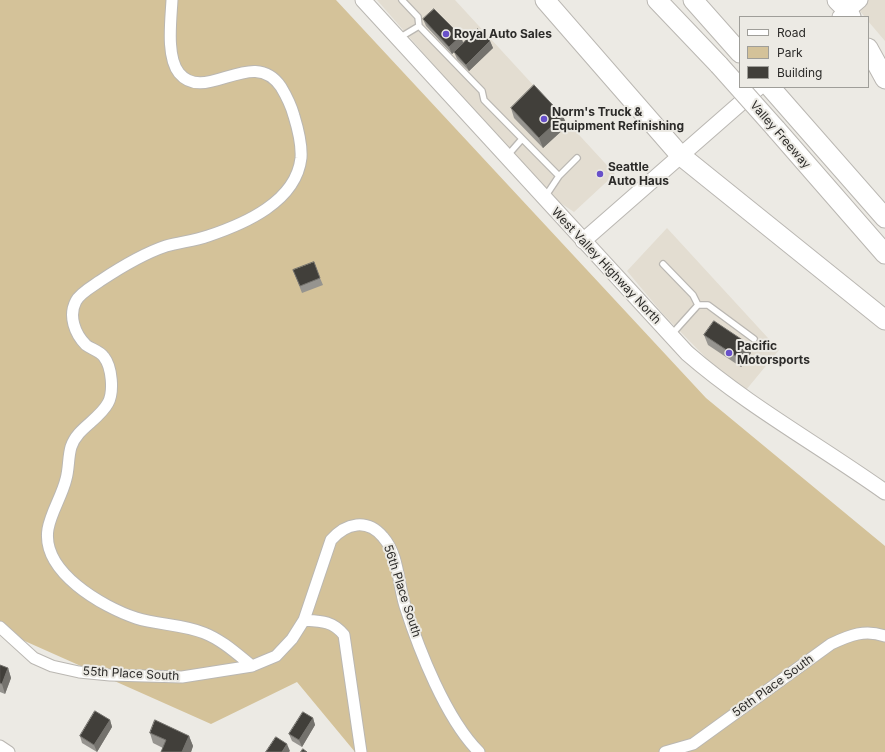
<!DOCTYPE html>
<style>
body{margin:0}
#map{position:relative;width:885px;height:752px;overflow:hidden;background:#eceae4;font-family:Inter,sans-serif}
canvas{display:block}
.legend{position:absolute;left:739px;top:16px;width:130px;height:72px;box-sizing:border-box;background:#eceae4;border:1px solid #9f9e99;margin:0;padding:5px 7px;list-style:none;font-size:12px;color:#2c2b29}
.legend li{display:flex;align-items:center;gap:8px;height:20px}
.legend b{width:20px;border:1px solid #9f9e99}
</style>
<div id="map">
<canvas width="885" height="752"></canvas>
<ul class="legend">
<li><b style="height:5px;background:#fff"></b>Road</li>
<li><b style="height:11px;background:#d4c299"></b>Park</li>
<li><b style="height:11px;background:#413f3a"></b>Building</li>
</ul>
</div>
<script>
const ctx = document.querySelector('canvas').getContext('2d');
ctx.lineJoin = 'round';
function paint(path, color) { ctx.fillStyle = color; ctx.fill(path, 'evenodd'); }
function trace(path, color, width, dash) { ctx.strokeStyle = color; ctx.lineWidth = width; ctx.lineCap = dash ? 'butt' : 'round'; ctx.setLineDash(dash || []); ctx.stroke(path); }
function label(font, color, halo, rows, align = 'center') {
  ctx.font = font + ' Inter,sans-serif'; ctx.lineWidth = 4; ctx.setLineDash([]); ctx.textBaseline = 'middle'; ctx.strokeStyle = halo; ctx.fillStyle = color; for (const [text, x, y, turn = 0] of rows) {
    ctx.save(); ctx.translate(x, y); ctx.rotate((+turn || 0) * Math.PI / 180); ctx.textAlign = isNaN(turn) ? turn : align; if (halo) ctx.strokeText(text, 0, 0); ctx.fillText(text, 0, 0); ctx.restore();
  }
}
const built = new Path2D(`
 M 377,0 L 455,0 L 615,174 L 574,212 L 556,200 L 479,117 Z
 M 850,0 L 885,0 L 885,41 L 868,21 L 868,17 L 865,17 Z
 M 667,228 L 779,350 L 746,390 L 717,369 L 663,314 L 627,271 Z`);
const green = new Path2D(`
 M 0,0 L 336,0 L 706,398 L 885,546 L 885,752 L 355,752 L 297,682 L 211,724 L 0,630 Z`);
const lane = new Path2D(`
 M 402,0 L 418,17 L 419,26 L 482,91 L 484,100 L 559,176
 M 399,38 L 419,26
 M 508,155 L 522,139
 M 545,197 L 559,176 L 577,158
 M 663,264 L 693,295 L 698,305 L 672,334
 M 698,305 L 708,305 L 754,339`);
const street = new Path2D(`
 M 172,0 C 171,20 166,57 179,73 C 205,105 253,45 281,87 C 287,97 291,105 294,116 C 298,129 302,144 301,158 C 296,202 244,224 208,236 C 194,241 179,242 166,246 C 142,254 121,267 100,281 C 93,286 80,293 76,301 C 68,316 75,334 86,345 C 91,349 100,351 104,357 C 112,367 114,392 108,403 C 99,420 77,428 71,447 C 68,457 69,469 66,479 C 62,496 51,512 48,529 C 41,572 103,607 136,618 C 158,625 182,624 204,633 C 222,640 237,654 252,666
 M 304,620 C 321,621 333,621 344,635 L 361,752
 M 0,627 L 34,658 L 52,666 L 79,672 L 110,675 L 182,677 L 252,666 L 276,656 L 292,639 L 304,620 L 331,540 C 346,523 367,518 383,537 C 399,555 398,584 405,606 C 419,650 446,719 479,752
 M 0,746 L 9,752
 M 665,752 L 693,744 L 831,644 C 850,635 865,629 885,636`);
const secondary = new Path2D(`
 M 363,0 L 687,353 C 748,406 819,445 885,492
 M 840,17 L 860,0
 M 583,241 L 759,87`);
const highway = new Path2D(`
 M 545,0 L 680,155 L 885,320
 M 657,0 L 719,65
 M 693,0 L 740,53
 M 837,0 L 848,11 L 851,17
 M 868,48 L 885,79
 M 770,87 L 885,218
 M 776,129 L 885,254`);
const highwayBridge = new Path2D(`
 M 719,65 L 776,129`);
const wall = new Path2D(`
 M 423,19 L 461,36 L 463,43 L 452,54 L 426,26 Z
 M 490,41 L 493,48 L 469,71 L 457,59 L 454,52 Z
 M 511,108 L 563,116 L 567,126 L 543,148 L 514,118 Z
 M 293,270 L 320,278 L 323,285 L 302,293 Z
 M 704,335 L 751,353 L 741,367 L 708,345 Z
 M 0,665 L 8,668 L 11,678 L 5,694 L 0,692 Z
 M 313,718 L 315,725 L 302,747 L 292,741 L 289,734 Z
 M 110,720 L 112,727 L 97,752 L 82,743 L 80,736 Z
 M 150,733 L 189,736 L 193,746 L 191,752 L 161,752 L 163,748 L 153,743 Z`);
const shadedWall = new Path2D(`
 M 461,36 L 463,43 L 452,54 L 449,47 Z
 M 490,41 L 493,48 L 469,71 L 466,65 Z
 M 563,116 L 567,126 L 543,148 L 539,138 Z
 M 747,343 L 751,353 L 741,367 L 737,357 Z
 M 8,668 L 11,678 L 5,694 L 2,684 Z
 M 313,718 L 315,725 L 302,747 L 299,740 Z
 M 110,720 L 112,727 L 97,752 L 94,745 Z
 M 189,736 L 193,746 L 191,752 L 182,752 Z
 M 287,744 L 290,751 L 289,752 L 282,752 Z`);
const building = new Path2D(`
 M 434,9 L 461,36 L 449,47 L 423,19 Z
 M 478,29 L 490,41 L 466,65 L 454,52 Z
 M 534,85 L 563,116 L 539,138 L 511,108 Z
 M 314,262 L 320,278 L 300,286 L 293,270 Z
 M 714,321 L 747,343 L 737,357 L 704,335 Z
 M 0,665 L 8,668 L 2,684 L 0,683 Z
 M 95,711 L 110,720 L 94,745 L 80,736 Z
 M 303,712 L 313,718 L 299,740 L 289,734 Z
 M 155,720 L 189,736 L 182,752 L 161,752 L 166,740 L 150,733 Z
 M 276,737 L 287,744 L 282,752 L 266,752 Z
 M 303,749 L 307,752 L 301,752 Z`);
const markers = [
 [446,34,4,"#6850c9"],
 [544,119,4,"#6850c9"],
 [600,174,4,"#6850c9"],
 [729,353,4,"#6850c9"]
];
const poiNames = [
 ["Royal Auto Sales",454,34],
 ["Norm's Truck &",552,112],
 ["Equipment Refinishing",552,126],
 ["Seattle",608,167],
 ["Auto Haus",608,181],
 ["Pacific",737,346],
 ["Motorsports",737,360]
];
const streetNames = [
 ["Valley Freeway",780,135,49],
 ["West Valley Highway North",606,266,47],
 ["56th Place South",402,591,72],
 ["55th Place South",131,674,3],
 ["56th Place South",773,686,-36]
];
paint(built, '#e3ddd1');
paint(green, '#d4c299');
trace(lane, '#bab7b2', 8);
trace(street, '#bab7b2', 13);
trace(secondary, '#bab7b2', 17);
trace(highway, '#bab7b2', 21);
trace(lane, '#fff', 5.5);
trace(street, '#fff', 11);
trace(secondary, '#fff', 15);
trace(highway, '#fff', 19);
trace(highwayBridge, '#bab7b2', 21, []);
trace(highwayBridge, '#fff', 19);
paint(wall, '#96948f');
paint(shadedWall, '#74726d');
paint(building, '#413f3a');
trace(building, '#74726d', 1);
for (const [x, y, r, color] of markers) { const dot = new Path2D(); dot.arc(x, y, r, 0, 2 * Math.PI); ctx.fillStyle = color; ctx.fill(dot); trace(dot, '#eceae4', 1.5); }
label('bold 12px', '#2c2b29', '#eceae4', poiNames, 'left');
label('12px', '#2c2b29', '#eceae4', streetNames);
</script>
